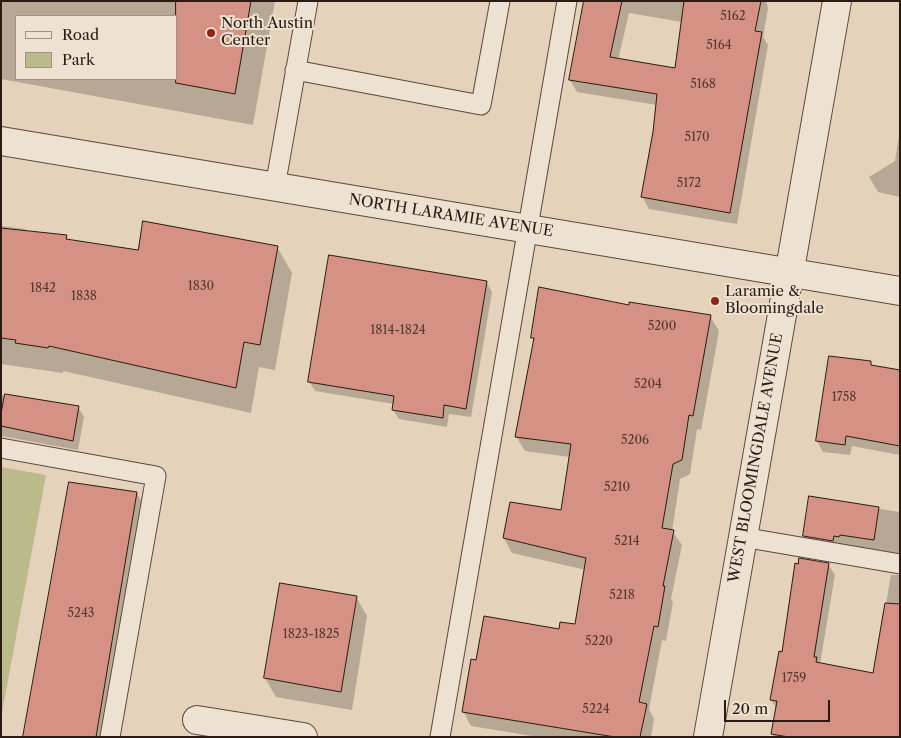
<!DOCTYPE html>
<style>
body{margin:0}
#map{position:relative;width:901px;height:738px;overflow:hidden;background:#e4d2ba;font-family:"Libre Caslon Text",serif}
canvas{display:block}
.frame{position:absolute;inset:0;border:2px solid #2b1a12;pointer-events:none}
.legend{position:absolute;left:15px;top:15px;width:162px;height:65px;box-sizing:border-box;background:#ede2d2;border:1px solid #9f9285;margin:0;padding:6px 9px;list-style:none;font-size:15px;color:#2b1a12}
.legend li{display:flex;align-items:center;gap:10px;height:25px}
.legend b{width:25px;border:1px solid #9f9285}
.scale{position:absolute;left:724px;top:700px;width:106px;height:22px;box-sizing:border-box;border:2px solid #2b1a12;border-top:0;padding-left:6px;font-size:15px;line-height:18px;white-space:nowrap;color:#2b1a12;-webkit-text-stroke:4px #ede2d2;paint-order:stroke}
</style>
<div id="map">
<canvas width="901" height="738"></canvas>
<div class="frame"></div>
<ul class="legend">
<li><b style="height:6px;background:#ede2d2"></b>Road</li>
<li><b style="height:14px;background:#bbba8b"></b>Park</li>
</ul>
<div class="scale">20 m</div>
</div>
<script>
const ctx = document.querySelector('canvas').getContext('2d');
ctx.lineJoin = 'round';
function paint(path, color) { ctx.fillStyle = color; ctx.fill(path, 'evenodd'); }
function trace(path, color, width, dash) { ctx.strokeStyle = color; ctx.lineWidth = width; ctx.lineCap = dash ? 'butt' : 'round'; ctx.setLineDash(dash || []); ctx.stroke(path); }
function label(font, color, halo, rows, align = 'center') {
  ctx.font = font + ' "Libre Caslon Text",serif'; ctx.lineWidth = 4; ctx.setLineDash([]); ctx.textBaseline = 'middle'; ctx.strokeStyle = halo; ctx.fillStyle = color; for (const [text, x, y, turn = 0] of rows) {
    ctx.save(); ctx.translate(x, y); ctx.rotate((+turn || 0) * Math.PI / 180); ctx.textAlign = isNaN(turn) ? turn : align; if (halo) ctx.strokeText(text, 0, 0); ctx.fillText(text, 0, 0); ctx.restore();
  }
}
const green = new Path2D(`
 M 1,467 L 46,475 L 1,718 Z`);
const shadow = new Path2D(`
 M 1,1 L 275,1 L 253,125 L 1,79 ZM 16,16 L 176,16 L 176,79 L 16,79 Z
 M 589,1 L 766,1 L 768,8 L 763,37 L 768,45 L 737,224 L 649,209 L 642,196 L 657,105 L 577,92 L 570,80 L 575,50 ZM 629,13 L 682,22 L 676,70 L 618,60 Z
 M 900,129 L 900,197 L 878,192 L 869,177 L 895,161 Z
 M 1,226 L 25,229 L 26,232 L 66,236 L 68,240 L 139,252 L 277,247 L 292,273 L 275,370 L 259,367 L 251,413 L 63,371 L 63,373 L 1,364 Z
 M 486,282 L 492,292 L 471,417 L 449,414 L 447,427 L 399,419 L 393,410 L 394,404 L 315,391 L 309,381 Z
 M 630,307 L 710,316 L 719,331 L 701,430 L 697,429 L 690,474 L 680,479 L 672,531 L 682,545 L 671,599 L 673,602 L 666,641 L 662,640 L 649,709 L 654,719 L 651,737 L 538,737 L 471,726 L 463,711 L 477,662 L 576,626 L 586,570 L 512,553 L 504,538 L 511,504 L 563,511 L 570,457 L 525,451 L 516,436 L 534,341 L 533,337 Z
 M 870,363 L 873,367 L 900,371 L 900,455 L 852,446 L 850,455 L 823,452 L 817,441 Z
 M 1,395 L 78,407 L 84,417 L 78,450 L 1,436 Z
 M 137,493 L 147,512 L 110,737 L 25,737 Z
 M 810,498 L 899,512 L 900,507 L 900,560 L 896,553 L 845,545 L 845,547 L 810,546 L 804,536 Z
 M 828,564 L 835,575 L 820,664 L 874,674 L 891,575 L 900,575 L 900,737 L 774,737 L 772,733 L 777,709 L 771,700 L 783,653 Z
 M 281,584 L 356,597 L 367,616 L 352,710 L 276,697 L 265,678 Z`);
const building = new Path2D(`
 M 176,1 L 251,1 L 235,94 L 176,83 Z
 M 584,1 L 622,1 L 610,57 L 675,68 L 684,1 L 761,1 L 755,31 L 762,32 L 730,213 L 641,197 L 653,132 L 657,94 L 569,80 Z
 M 143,221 L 278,246 L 260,345 L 244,342 L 236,388 L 49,346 L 48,348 L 15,343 L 16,340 L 1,338 L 1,228 L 67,235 L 66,239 L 138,250 Z
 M 329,255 L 487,281 L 466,409 L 444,405 L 443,418 L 392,410 L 394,396 L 308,382 Z
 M 539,287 L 629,305 L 629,302 L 711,315 L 693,416 L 689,415 L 682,460 L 673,464 L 662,528 L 674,530 L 663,586 L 665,586 L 658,627 L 654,626 L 639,702 L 647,704 L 640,737 L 615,737 L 462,712 L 471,659 L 476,660 L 484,616 L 559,629 L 560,622 L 575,624 L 586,558 L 503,538 L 510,502 L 561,510 L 571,444 L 515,437 L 534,338 L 531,338 Z
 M 829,356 L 871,361 L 871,365 L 900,370 L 900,446 L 846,436 L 845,445 L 816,441 Z
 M 5,394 L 79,406 L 73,441 L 1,426 L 1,414 Z
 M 69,482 L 137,492 L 96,737 L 23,737 Z
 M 809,496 L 879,507 L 874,540 L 840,535 L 839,537 L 834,536 L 833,541 L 803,536 Z
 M 799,558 L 829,563 L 814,657 L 817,657 L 816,662 L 873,673 L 885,603 L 900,604 L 900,737 L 789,737 L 771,734 L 777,701 L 770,700 L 779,651 L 782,652 L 795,563 L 798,564 Z
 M 280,583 L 357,596 L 341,692 L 264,678 Z`);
const service = new Path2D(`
 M 295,70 L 481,105 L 500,1
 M 275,187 L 308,1
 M 1,448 L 156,476 L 110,737
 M 742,537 L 900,564
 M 440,737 L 567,1`);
const minor = new Path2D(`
 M 197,720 L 303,737
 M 708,737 L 837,1`);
const tertiary = new Path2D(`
 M 1,141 L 900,291`);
const markers = [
 [211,33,5,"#8f2418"],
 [715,301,5,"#8f2418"]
];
const numberNames = [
 ["5162",733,17],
 ["5164",719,46],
 ["5168",703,85],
 ["5170",697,138],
 ["5172",689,184],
 ["1830",201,287],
 ["1842",43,289],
 ["1838",84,297],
 ["5200",662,327],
 ["1814-1824",398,331],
 ["5204",648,385],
 ["1758",844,398],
 ["5206",635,441],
 ["5210",617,488],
 ["5214",627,542],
 ["5218",622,596],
 ["5243",81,614],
 ["1823-1825",311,635],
 ["5220",599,642],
 ["1759",794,679],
 ["5224",596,710]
];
const poiNames = [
 ["North Austin",221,24],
 ["Center",221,41],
 ["Laramie &",725,292],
 ["Bloomingdale",725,309]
];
const streetNames = [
 ["NORTH LARAMIE AVENUE",451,216,9],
 ["WEST BLOOMINGDALE AVENUE",756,458,-80]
];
paint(green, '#bbba8b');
paint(shadow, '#0003');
paint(building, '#d59284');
trace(building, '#2b1a12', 1);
trace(service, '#59483c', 21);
trace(minor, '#59483c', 30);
trace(tertiary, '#59483c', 30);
trace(service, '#ede2d2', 19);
trace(minor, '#ede2d2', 28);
trace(tertiary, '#ede2d2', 28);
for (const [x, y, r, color] of markers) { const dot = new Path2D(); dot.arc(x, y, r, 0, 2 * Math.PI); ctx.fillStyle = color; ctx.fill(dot); trace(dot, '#ede2d2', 2); }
label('12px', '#56382e', null, numberNames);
label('15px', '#2b1a12', '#ede2d2', poiNames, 'left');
label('15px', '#2b1a12', '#ede2d2', streetNames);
</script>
